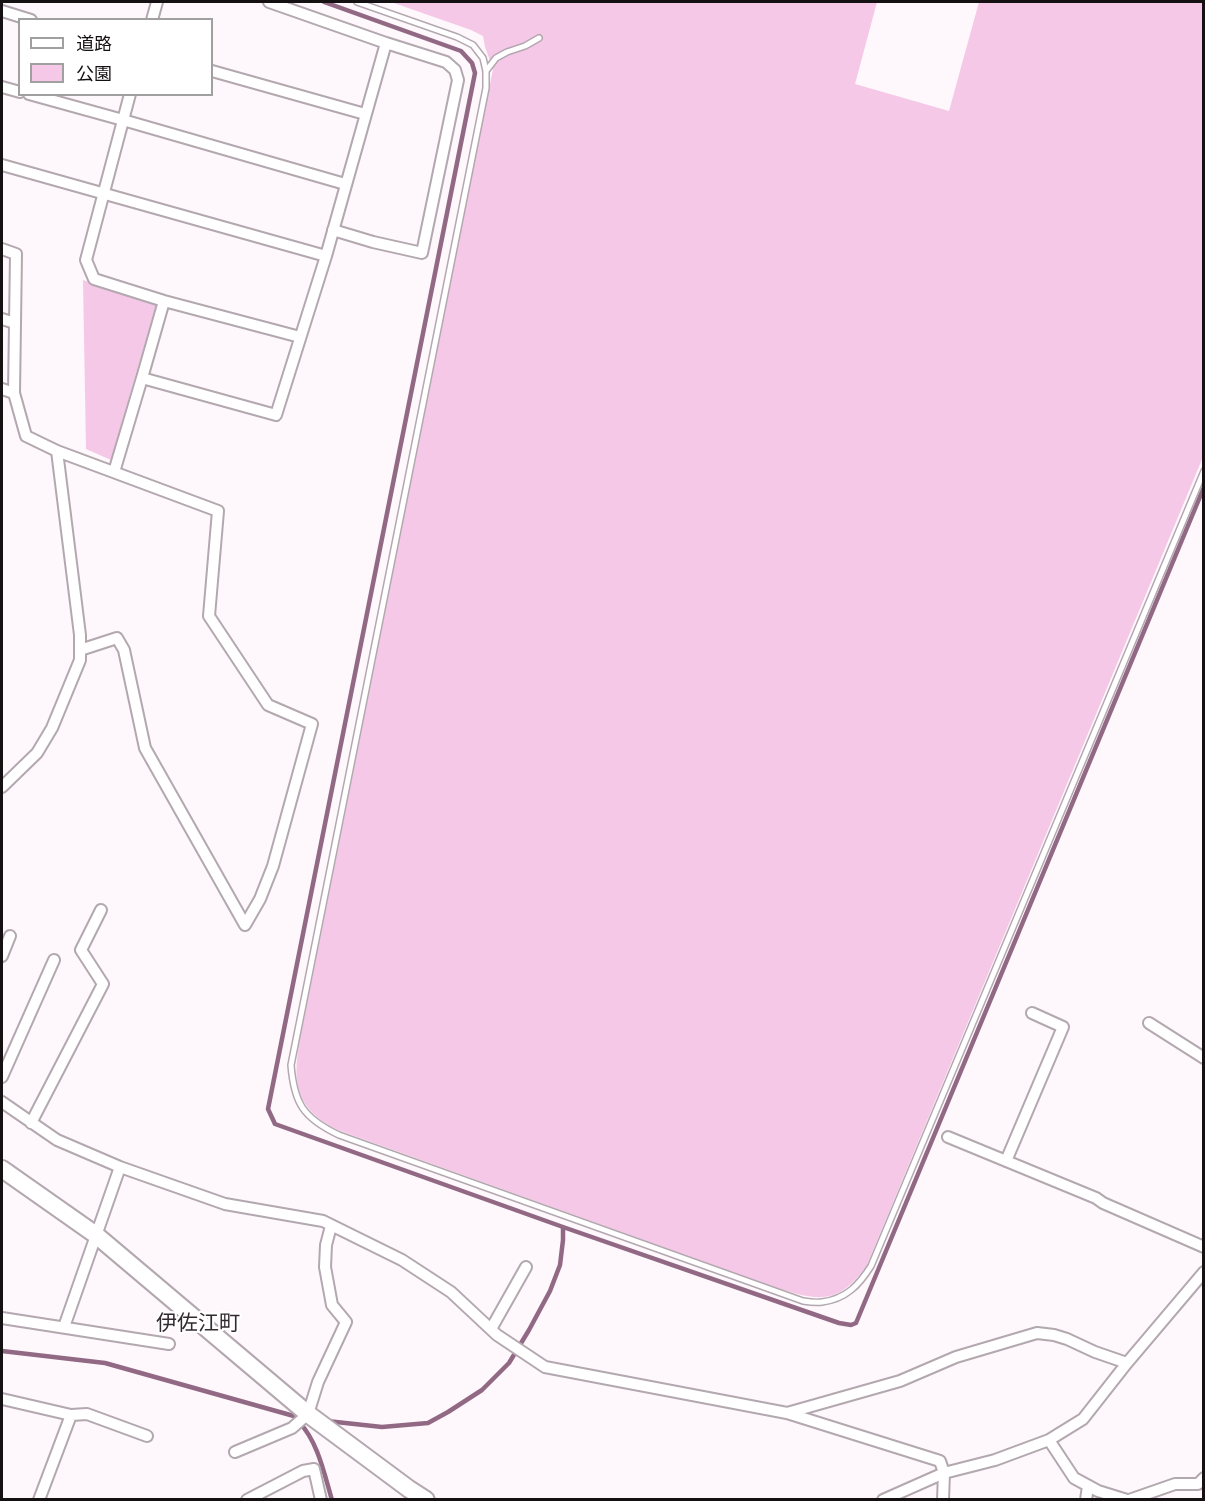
<!DOCTYPE html>
<meta charset="utf-8">
<style>
body{margin:0}
#map{position:relative;width:1205px;height:1501px;overflow:hidden;background:#fef7fb;font-family:Jost,"Noto Sans JP",sans-serif}
canvas{display:block}
.frame{position:absolute;inset:0;border:3px solid #151113;pointer-events:none}
.legend{position:absolute;left:18px;top:18px;width:195px;height:78px;box-sizing:border-box;background:#fff;border:2px solid #a1a0a1;margin:0;padding:8px 10px;list-style:none;font-size:18px;color:#151113}
.legend li{display:flex;align-items:center;gap:12px;height:30px}
.legend b{width:30px;border:2px solid #a1a0a1}
</style>
<div id="map">
<canvas width="1205" height="1501"></canvas>
<div class="frame"></div>
<ul class="legend">
<li><b style="height:8px;background:#fff"></b>道路</li>
<li><b style="height:16px;background:#f6c8e7"></b>公園</li>
</ul>
</div>
<script>
const ctx = document.querySelector('canvas').getContext('2d');
ctx.lineJoin = 'round';
function paint(path, color) { ctx.fillStyle = color; ctx.fill(path, 'evenodd'); }
function trace(path, color, width, dash) { ctx.strokeStyle = color; ctx.lineWidth = width; ctx.lineCap = dash ? 'butt' : 'round'; ctx.setLineDash(dash || []); ctx.stroke(path); }
function label(font, color, halo, rows, align = 'center') {
  ctx.font = font + ' Jost,"Noto Sans JP",sans-serif'; ctx.lineWidth = 4.5; ctx.setLineDash([]); ctx.textBaseline = 'middle'; ctx.strokeStyle = halo; ctx.fillStyle = color; for (const [text, x, y, turn = 0] of rows) {
    ctx.save(); ctx.translate(x, y); ctx.rotate((+turn || 0) * Math.PI / 180); ctx.textAlign = isNaN(turn) ? turn : align; if (halo) ctx.strokeText(text, 0, 0); ctx.fillText(text, 0, 0); ctx.restore();
  }
}
const green = new Path2D(`
 M 391,2 L 877,2 L 855,84 L 949,111 L 979,2 L 1203,2 L 1203,457 L 867,1265 C 840,1303 821,1302 780,1289 L 338,1130 C 295,1109 292,1082 300,1039 L 493,69 L 485,47 L 483,36 L 471,30 Z
 M 83,280 L 156,304 L 111,460 L 86,449 Z`);
const stream = new Path2D(`
 M 324,2 L 461,51 L 472,63 L 475,73 L 268,1109 L 275,1124 L 563,1227 L 839,1323 L 851,1325 L 856,1323 L 1204,487
 M 2,1351 L 105,1363 L 301,1418
 M 327,1421 L 382,1427 L 428,1423 L 448,1412 L 482,1390 L 509,1363 L 529,1330 L 550,1291 L 560,1265 L 563,1240 L 563,1227
 M 299,1422 C 318,1442 324,1473 332,1500`);
const lane = new Path2D(`
 M 357,2 L 457,37 L 473,45 L 483,58 L 486,71 L 486,88 L 291,1065 C 294,1103 303,1118 339,1135 L 803,1301 C 809,1302 816,1303 822,1302 C 846,1299 859,1285 871,1266 L 1204,471
 M 486,71 L 496,58 L 507,52 L 525,46 L 539,38`);
const street = new Path2D(`
 M 269,2 L 386,43 L 446,62 L 455,70 L 458,80 L 422,253 L 373,242 L 333,230
 M 2,11 L 31,20
 M 152,20 L 157,2
 M 212,71 L 365,114
 M 2,87 L 20,92
 M 29,94 L 123,120 L 345,184
 M 130,94 L 86,260 L 94,279 L 164,301 L 300,337
 M 2,165 L 326,256
 M 2,249 L 16,254 L 14,393 L 26,436 L 57,451 L 218,511 L 209,616 L 268,705 L 312,724 L 273,866 L 260,899 L 245,925
 M 2,319 L 15,323
 M 142,378 L 164,301
 M 2,389 L 14,393
 M 114,472 L 142,378 L 276,415 L 326,256 L 386,43
 M 80,650 L 117,638 L 124,650 L 145,748 L 245,925
 M 2,787 L 37,753 L 52,728 L 80,660 L 80,635 L 57,451
 M 2,956 L 10,936
 M 1149,1023 L 1204,1058
 M 2,1077 L 54,960
 M 2,1102 L 57,1140 L 120,1167 L 225,1204 L 323,1221 L 402,1260 L 451,1292 L 497,1335 L 545,1367 L 787,1413 L 940,1461 L 944,1473 L 943,1500
 M 31,1123 L 103,984 L 81,950 L 101,910
 M 948,1137 L 1096,1198 L 1103,1203 L 1204,1247
 M 1006,1161 L 1063,1027 L 1032,1013
 M 2,1318 L 169,1344
 M 64,1327 L 120,1167
 M 491,1329 L 526,1267
 M 2,1399 L 71,1415 L 39,1500
 M 787,1413 L 900,1381 L 956,1357 L 1037,1333 L 1054,1335 L 1067,1339 L 1095,1352 L 1127,1363
 M 71,1415 L 87,1414 L 147,1436
 M 1049,1440 L 1074,1478 L 1098,1491 L 1127,1500
 M 235,1452 L 292,1428 L 308,1414 L 318,1382 L 346,1322 L 332,1305 L 325,1267 L 326,1245 L 331,1226
 M 247,1500 L 303,1471 L 314,1469 L 321,1500
 M 883,1500 L 944,1473 L 995,1460 L 1049,1440 L 1083,1419 L 1127,1363 L 1204,1272
 M 1086,1500 L 1088,1486
 M 1129,1500 L 1175,1484 L 1198,1484 L 1204,1478`);
const secondary = new Path2D(`
 M 2,1169 L 96,1235 L 308,1414 L 409,1489 L 426,1500`);
const quarterNames = [
 ["伊佐江町",198,1325]
];
paint(green, '#f6c8e7');
trace(stream, '#926984', 4.5);
trace(lane, '#b3a8af', 8);
trace(street, '#b3a8af', 14);
trace(secondary, '#b3a8af', 20);
trace(lane, '#fff', 5);
trace(street, '#fff', 10);
trace(secondary, '#fff', 16);
label('21px', '#322a2f', '#fff', quarterNames);
</script>
